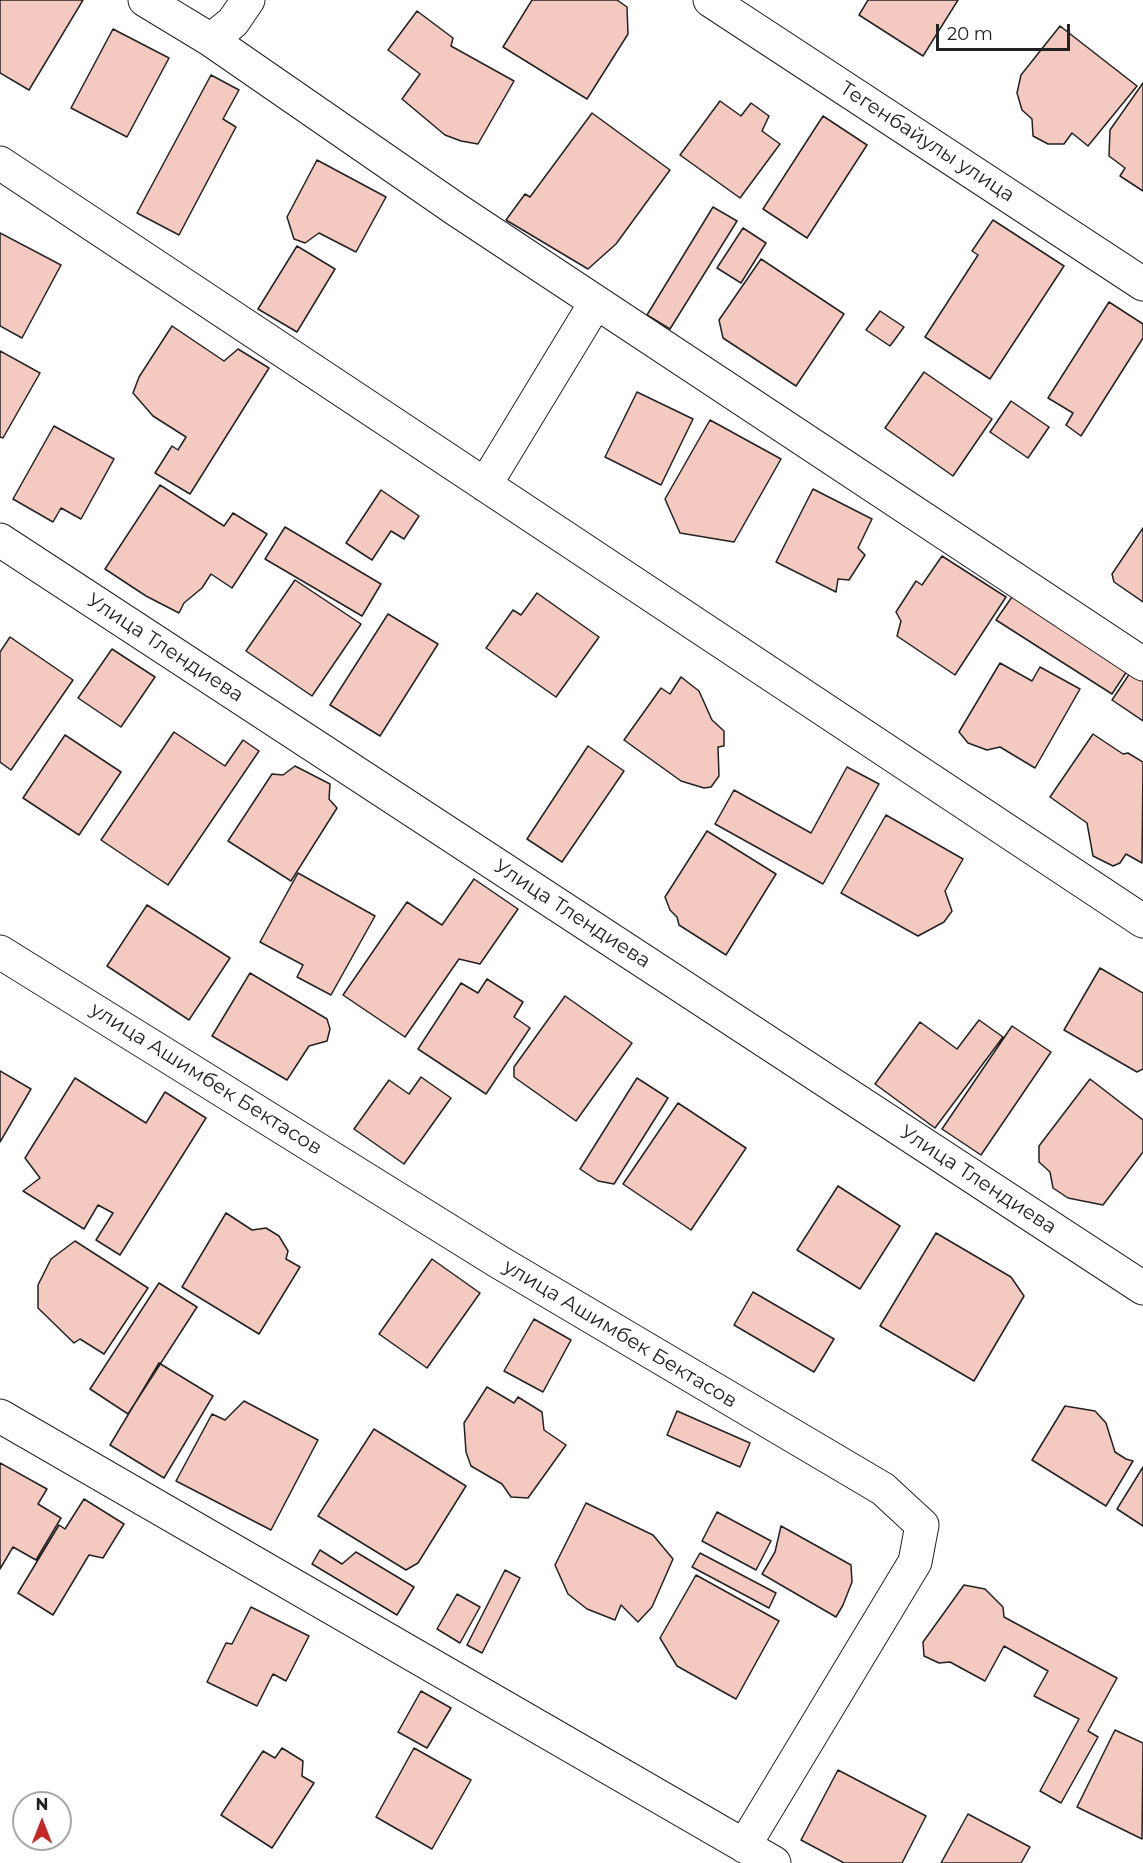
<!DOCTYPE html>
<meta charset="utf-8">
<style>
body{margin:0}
#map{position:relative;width:1143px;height:1863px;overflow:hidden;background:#fff;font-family:Montserrat,sans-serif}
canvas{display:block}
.north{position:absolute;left:12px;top:1791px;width:60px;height:60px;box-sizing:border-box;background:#fff;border:2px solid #a7a7a7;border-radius:50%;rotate:0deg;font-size:16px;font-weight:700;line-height:24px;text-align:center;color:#222}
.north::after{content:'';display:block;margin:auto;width:21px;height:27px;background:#c62828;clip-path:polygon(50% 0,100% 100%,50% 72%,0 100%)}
.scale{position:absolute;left:936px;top:24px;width:134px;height:27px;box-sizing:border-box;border:3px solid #222;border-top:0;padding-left:8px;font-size:18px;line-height:21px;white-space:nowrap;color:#222;-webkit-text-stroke:4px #fff;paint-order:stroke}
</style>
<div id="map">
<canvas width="1143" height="1863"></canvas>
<div class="north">N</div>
<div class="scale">20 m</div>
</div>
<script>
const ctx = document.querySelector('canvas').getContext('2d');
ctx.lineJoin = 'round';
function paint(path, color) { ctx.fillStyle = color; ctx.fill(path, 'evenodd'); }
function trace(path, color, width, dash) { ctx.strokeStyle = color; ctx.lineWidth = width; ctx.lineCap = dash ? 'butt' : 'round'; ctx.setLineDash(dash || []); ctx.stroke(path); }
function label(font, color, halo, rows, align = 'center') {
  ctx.font = font + ' Montserrat,sans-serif'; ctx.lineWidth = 4.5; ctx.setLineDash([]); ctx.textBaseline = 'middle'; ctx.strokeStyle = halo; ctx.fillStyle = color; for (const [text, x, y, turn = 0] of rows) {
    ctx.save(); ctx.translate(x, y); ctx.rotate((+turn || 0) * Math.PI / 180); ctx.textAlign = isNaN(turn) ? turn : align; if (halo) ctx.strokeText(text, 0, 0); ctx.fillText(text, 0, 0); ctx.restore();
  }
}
const building = new Path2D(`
 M 0,0 L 83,0 L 29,90 L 0,73 Z
 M 532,0 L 617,0 L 627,7 L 628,34 L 587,99 L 503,47 Z
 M 868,0 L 958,0 L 923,56 L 859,15 Z
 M 417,11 L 453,38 L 451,46 L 514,81 L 478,144 L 461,141 L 445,135 L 402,99 L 420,74 L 388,50 Z
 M 1060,26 L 1137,86 L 1088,146 L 1072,133 L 1064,144 L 1048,144 L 1033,136 L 1032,119 L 1022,110 L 1017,93 L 1021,75 Z
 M 113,29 L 169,58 L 127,137 L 71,108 Z
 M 211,75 L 239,90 L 223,119 L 236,127 L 179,235 L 137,213 Z
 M 1143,83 L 1143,191 L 1120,176 L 1125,168 L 1109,156 L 1110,130 Z
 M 720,101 L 741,116 L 751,103 L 769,116 L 762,131 L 780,144 L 740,198 L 680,155 Z
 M 592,113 L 670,170 L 616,244 L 588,269 L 506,220 L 525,194 L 530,197 Z
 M 823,116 L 867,145 L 807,238 L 763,209 Z
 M 317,160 L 386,197 L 356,252 L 319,233 L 305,243 L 294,239 L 287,217 Z
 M 713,207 L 737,221 L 670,329 L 647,315 Z
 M 993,220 L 1064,266 L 990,379 L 925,337 L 978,255 L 972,251 Z
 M 743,228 L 766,243 L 741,283 L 717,268 Z
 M 0,233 L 61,265 L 22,338 L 0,326 Z
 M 297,246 L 335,269 L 297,332 L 258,309 Z
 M 761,259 L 844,314 L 796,386 L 723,338 L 719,320 Z
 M 1109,302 L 1143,324 L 1143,338 L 1081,436 L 1066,425 L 1073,413 L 1048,398 Z
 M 880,311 L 904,327 L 890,346 L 866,330 Z
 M 172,326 L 224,361 L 238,349 L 269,368 L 190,494 L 155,473 L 172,446 L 178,450 L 186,437 L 153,416 L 133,393 L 139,377 Z
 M 0,351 L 40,373 L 3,438 L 0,437 Z
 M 924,372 L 992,419 L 953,476 L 885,428 Z
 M 637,392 L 693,419 L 661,485 L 605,457 Z
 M 1011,401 L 1049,427 L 1028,458 L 990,432 Z
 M 710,420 L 781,459 L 734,542 L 680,533 L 665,499 Z
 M 54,426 L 114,459 L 81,519 L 61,508 L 53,522 L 13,499 Z
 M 160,485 L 224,526 L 233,513 L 267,534 L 232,588 L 211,574 L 202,588 L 184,603 L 179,613 L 146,596 L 105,569 Z
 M 813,489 L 872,519 L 858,548 L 865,555 L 849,580 L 838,579 L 836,592 L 776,562 Z
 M 381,490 L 419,516 L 404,539 L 391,531 L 372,560 L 346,543 Z
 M 285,527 L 381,584 L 362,616 L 265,559 Z
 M 1143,528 L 1143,602 L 1114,582 L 1112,574 Z
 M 942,556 L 1006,597 L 955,675 L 897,636 L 901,621 L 896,612 L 916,581 L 922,585 Z
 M 295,580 L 361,624 L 312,696 L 246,651 Z
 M 537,593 L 599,637 L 556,697 L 486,648 L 513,610 L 521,615 Z
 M 1014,594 L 1129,668 L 1112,694 L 996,620 Z
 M 388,614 L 438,644 L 380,736 L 330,705 Z
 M 10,637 L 73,680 L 11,770 L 0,762 L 0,652 Z
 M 112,649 L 155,677 L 121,727 L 78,698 Z
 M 1000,663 L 1032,681 L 1040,667 L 1080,689 L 1035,768 L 1000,747 L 987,750 L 968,743 L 959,732 Z
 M 1132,670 L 1143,678 L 1143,721 L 1112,700 Z
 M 681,677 L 699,691 L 712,720 L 724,731 L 724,746 L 718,747 L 719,776 L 711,787 L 704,788 L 681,781 L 624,740 L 661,688 L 670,694 Z
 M 174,732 L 225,766 L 243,740 L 259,751 L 168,885 L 101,840 Z
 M 1093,734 L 1123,754 L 1128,753 L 1143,762 L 1142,863 L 1126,854 L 1120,863 L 1113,866 L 1093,856 L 1087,823 L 1050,797 Z
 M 65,735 L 121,772 L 79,835 L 23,798 Z
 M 588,746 L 624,771 L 562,862 L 527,839 Z
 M 295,766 L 330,784 L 329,799 L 337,808 L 291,881 L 228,841 L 272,774 L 283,775 Z
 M 847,767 L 879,784 L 823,884 L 715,824 L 734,790 L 811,833 Z
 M 886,815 L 963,859 L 945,891 L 952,911 L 944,922 L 918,936 L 841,893 Z
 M 707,831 L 776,874 L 726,955 L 679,925 L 677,917 L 670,910 L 665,897 Z
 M 298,873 L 375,916 L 331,995 L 297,977 L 303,965 L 260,942 Z
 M 474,879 L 518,909 L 480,964 L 459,959 L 405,1037 L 343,995 L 407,902 L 442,925 Z
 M 147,905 L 230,958 L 189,1020 L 107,966 Z
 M 1100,968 L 1143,993 L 1143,1069 L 1137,1072 L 1064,1030 Z
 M 250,973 L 327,1019 L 330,1029 L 327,1041 L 309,1046 L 287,1080 L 212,1036 Z
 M 487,979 L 523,1002 L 514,1017 L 530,1028 L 486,1094 L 418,1049 L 461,983 L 478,993 Z
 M 565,996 L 632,1043 L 576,1121 L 514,1077 L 514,1067 Z
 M 979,1020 L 1003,1037 L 935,1128 L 875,1084 L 920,1022 L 957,1049 Z
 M 1012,1026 L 1051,1052 L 981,1155 L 942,1129 Z
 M 0,1071 L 31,1089 L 0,1142 Z
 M 421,1077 L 451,1098 L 404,1164 L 354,1129 L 389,1080 L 409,1094 Z
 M 75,1078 L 146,1123 L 165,1092 L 206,1118 L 120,1255 L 96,1240 L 113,1213 L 98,1205 L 84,1229 L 23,1191 L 40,1178 L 25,1158 Z
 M 637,1078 L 668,1098 L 614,1184 L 598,1181 L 580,1169 Z
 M 1090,1079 L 1143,1120 L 1143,1152 L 1103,1205 L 1068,1198 L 1053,1188 L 1050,1172 L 1039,1162 L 1039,1146 Z
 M 678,1103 L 746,1148 L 691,1230 L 623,1184 Z
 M 838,1186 L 900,1226 L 860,1289 L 797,1250 Z
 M 226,1213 L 252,1230 L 266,1228 L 279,1236 L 288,1251 L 286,1259 L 300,1267 L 259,1334 L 182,1287 Z
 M 936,1233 L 1011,1277 L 1024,1296 L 974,1381 L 880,1326 Z
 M 75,1241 L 148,1288 L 104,1354 L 80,1339 L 74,1343 L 38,1308 L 38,1285 L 51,1259 Z
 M 432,1259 L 480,1293 L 427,1368 L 379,1334 Z
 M 159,1283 L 197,1307 L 128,1414 L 90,1389 Z
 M 753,1292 L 834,1339 L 814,1372 L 734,1325 Z
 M 534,1319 L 571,1340 L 543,1392 L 504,1371 Z
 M 159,1363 L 213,1396 L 164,1478 L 110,1445 Z
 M 487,1387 L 514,1403 L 518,1397 L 542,1412 L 544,1430 L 566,1445 L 528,1498 L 511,1497 L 502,1484 L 471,1466 L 466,1452 L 464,1423 Z
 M 244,1401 L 318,1440 L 271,1530 L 176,1481 L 212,1414 L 225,1420 Z
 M 1065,1406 L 1095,1411 L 1106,1423 L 1115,1452 L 1126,1459 L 1133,1461 L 1106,1506 L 1032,1460 Z
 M 677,1411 L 750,1443 L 740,1467 L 667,1435 Z
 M 374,1429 L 466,1486 L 418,1563 L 406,1570 L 318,1516 Z
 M 0,1463 L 47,1489 L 38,1504 L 61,1518 L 36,1560 L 13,1547 L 0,1569 Z
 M 1143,1467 L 1143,1526 L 1117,1509 Z
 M 84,1499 L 124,1524 L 103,1558 L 89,1555 L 53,1615 L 18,1593 L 59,1525 L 65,1529 Z
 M 586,1503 L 653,1535 L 673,1559 L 652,1607 L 638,1622 L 621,1605 L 615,1620 L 587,1609 L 568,1594 L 555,1565 Z
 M 717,1512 L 771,1541 L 756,1570 L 702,1541 Z
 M 781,1526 L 851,1565 L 852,1582 L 843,1605 L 836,1617 L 762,1574 L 775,1552 Z
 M 320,1550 L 342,1564 L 356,1552 L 414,1587 L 397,1615 L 312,1564 Z
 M 700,1553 L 776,1593 L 769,1608 L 692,1567 Z
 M 505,1570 L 520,1578 L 482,1653 L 467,1645 Z
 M 696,1575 L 779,1621 L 736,1699 L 677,1666 L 660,1638 Z
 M 964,1585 L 985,1589 L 1003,1607 L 1004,1617 L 1117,1678 L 1088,1731 L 1098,1737 L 1061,1803 L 1040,1791 L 1079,1719 L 1034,1696 L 1048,1671 L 1004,1646 L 985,1681 L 950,1662 L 939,1663 L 924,1656 L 923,1642 Z
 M 457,1594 L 480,1607 L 460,1643 L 437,1629 Z
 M 251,1607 L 309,1636 L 286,1681 L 273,1674 L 257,1706 L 207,1682 L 226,1643 L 232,1644 Z
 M 421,1691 L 451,1708 L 427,1748 L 398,1732 Z
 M 1115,1730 L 1143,1743 L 1142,1839 L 1077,1807 Z
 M 282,1748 L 303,1761 L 302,1776 L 314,1783 L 272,1848 L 221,1815 L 263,1751 L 275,1758 Z
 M 414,1748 L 471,1780 L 432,1849 L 376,1817 Z
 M 838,1770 L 926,1816 L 902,1863 L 844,1863 L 801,1840 Z
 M 968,1814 L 1030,1847 L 1021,1863 L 941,1863 Z`);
const minor = new Path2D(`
 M 145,0 L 211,40
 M 248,0 L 233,22 L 211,40 L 457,210 L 1143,664
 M 710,0 L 1143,284
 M 0,163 L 1143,921
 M 485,485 L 596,302
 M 0,540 L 1143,1288
 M 0,952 L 499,1262 L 883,1489 L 922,1525 L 915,1562 L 744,1846
 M 0,1416 L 774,1863`);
const streetNames = [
 ["Тегенбайулы улица",927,142,33],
 ["Улица Тлендиева",165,648,33],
 ["Улица Тлендиева",572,914,33],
 ["улица Ашимбек Бектасов",206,1079,32],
 ["Улица Тлендиева",978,1180,33],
 ["улица Ашимбек Бектасов",620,1334,31]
];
paint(building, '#f3c9c0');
trace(building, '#222', 1.5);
trace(minor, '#222', 35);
trace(minor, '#fff', 33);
label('20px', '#222', '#fff', streetNames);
</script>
